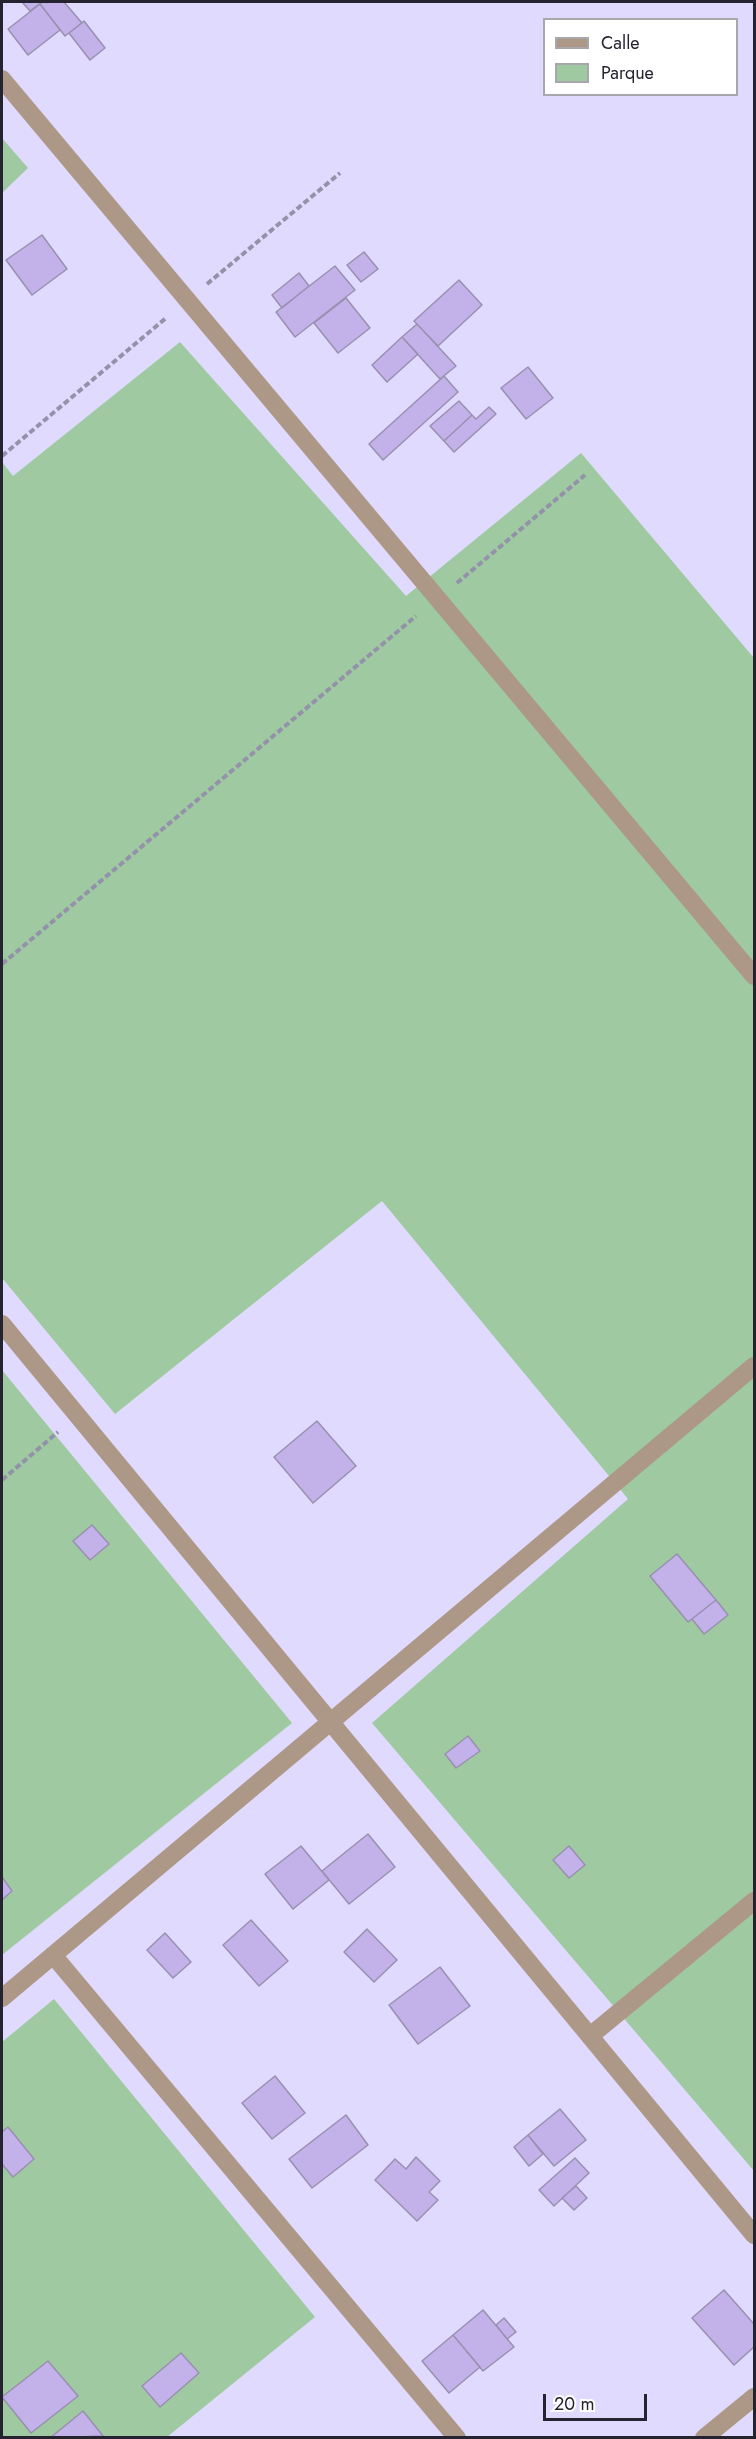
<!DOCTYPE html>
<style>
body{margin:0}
#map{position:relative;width:756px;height:2439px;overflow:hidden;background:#e0dbfe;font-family:Jost,sans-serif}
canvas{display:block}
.frame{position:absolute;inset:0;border:3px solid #25232f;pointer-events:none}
.legend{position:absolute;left:543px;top:18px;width:195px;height:78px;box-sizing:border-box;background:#fff;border:2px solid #a8a7ac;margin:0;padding:8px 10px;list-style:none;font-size:18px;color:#25232f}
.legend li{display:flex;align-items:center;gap:12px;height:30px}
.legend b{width:30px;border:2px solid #a8a7ac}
.scale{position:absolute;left:543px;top:2394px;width:104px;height:27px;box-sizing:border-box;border:3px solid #25232f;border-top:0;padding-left:8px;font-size:18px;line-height:21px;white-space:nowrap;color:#25232f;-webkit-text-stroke:4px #fff;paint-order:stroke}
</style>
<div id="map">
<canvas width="756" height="2439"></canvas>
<div class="frame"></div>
<ul class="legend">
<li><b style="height:8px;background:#ad9786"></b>Calle</li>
<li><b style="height:16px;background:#9fc9a0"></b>Parque</li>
</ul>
<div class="scale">20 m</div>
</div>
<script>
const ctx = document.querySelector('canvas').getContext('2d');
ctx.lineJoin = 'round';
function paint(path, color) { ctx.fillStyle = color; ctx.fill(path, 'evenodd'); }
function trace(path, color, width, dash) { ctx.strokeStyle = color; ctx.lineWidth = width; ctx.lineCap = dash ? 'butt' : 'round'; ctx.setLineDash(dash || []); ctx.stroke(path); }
const green = new Path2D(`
 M 2,138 L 28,168 L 2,193 Z
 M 180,342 L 406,596 L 581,453 L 754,658 L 754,2171 L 372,1723 L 628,1499 L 382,1201 L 115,1414 L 2,1278 L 2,462 L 13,476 Z
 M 2,1370 L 292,1723 L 2,1955 Z
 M 54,1999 L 315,2317 L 167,2437 L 2,2438 L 2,2042 Z`);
const building = new Path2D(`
 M 22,2 L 42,2 L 30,11 Z
 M 42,2 L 64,2 L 82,23 L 65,36 L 40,4 Z
 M 40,4 L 60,30 L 28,55 L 8,29 Z
 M 84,21 L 105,48 L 90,60 L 69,33 Z
 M 42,235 L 67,269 L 32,295 L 6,260 Z
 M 364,252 L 378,269 L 361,282 L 347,265 Z
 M 335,266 L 355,290 L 295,337 L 276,312 Z
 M 299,273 L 309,286 L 282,308 L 272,295 Z
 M 459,280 L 482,305 L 438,346 L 414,321 Z
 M 346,298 L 370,328 L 338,353 L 314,323 Z
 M 417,324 L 456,366 L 440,379 L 402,337 Z
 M 402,337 L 418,354 L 387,382 L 372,365 Z
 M 528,367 L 553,398 L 526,419 L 501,388 Z
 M 444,376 L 458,392 L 383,460 L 369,444 Z
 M 459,401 L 472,415 L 444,441 L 430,426 Z
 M 489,407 L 496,414 L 454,452 L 444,441 L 472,415 L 476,419 Z
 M 317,1421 L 356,1466 L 313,1503 L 274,1457 Z
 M 92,1525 L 109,1544 L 90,1560 L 73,1541 Z
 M 677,1554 L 716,1600 L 688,1622 L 650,1576 Z
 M 716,1600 L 728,1615 L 704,1634 L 692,1619 Z
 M 468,1736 L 480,1751 L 456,1768 L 445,1754 Z
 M 368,1834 L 395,1867 L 349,1904 L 322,1871 Z
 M 301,1846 L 329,1880 L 293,1909 L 265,1874 Z
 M 569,1846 L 585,1865 L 569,1878 L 553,1860 Z
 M 2,1877 L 12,1891 L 2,1900 Z
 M 251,1920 L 288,1961 L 259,1986 L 223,1945 Z
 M 367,1929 L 397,1960 L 374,1982 L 344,1952 Z
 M 165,1933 L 191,1962 L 173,1978 L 147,1950 Z
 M 440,1967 L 470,2006 L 418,2044 L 389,2005 Z
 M 275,2076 L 305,2113 L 272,2139 L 242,2103 Z
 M 560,2109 L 586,2140 L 554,2166 L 528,2135 Z
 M 346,2115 L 368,2145 L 312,2188 L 289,2159 Z
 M 8,2127 L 34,2159 L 13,2177 L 2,2164 L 2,2132 Z
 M 528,2135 L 543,2154 L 529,2166 L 514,2147 Z
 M 416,2157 L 440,2181 L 429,2192 L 438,2200 L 417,2221 L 375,2180 L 395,2159 L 406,2169 Z
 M 575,2158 L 589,2173 L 554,2206 L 539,2190 Z
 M 576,2186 L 587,2198 L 574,2210 L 562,2198 Z
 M 724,2290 L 754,2324 L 754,2347 L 734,2365 L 692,2318 Z
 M 483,2310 L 514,2347 L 483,2371 L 453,2335 Z
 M 504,2318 L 516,2332 L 507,2339 L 496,2325 Z
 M 453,2335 L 480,2367 L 449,2393 L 422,2361 Z
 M 181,2353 L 199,2373 L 160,2407 L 142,2386 Z
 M 48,2361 L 78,2396 L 31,2433 L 2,2397 Z
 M 83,2411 L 103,2436 L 50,2438 Z`);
const path = new Path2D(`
 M 207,284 L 340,173
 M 2,456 L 166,318
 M 457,583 L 585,475
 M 2,964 L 416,616
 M 2,1480 L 58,1432`);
const street = new Path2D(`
 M 2,79 L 754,976
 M 2,1324 L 754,2235
 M 53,1955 L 457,2438
 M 2,1998 L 754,1366
 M 590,2036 L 754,1901
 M 704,2438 L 754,2397`);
paint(green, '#9fc9a0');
paint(building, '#c3b2ea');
trace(building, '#998faf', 1.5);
trace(path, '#9491aa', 4, [6, 3]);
trace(street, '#ad9786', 18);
</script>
